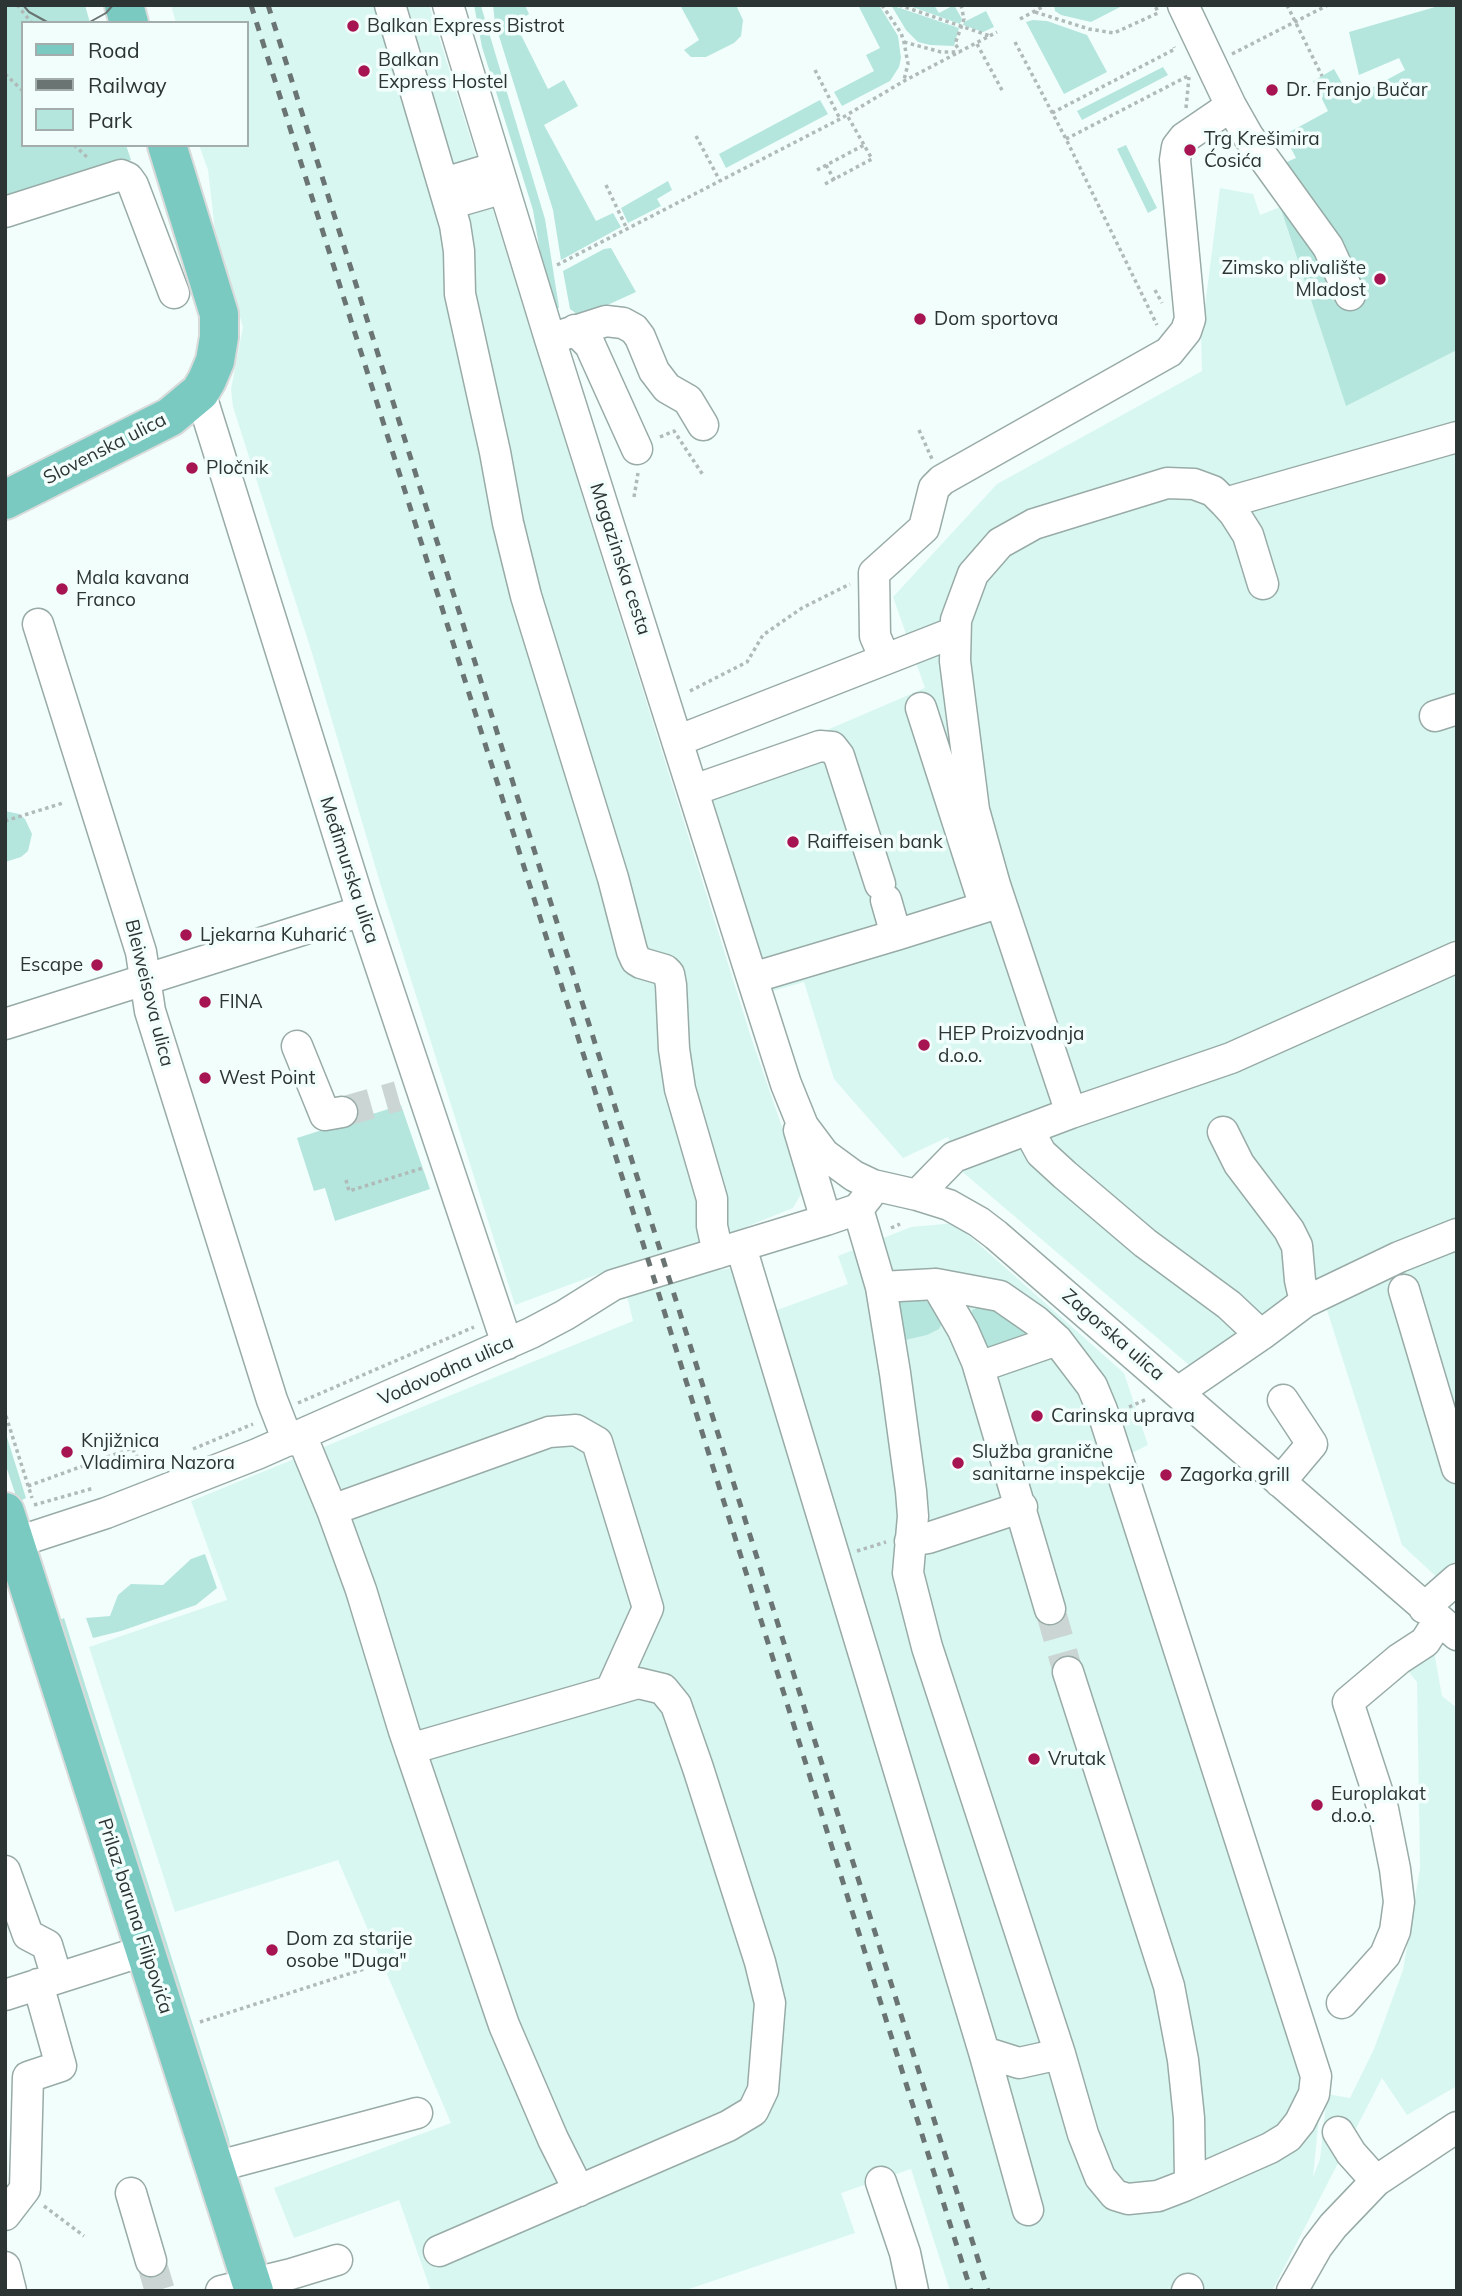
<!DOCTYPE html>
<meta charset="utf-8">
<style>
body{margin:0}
#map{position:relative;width:1462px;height:2296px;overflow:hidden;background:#f2fefc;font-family:Mulish,sans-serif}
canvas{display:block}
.frame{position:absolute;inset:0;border:7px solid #2d3534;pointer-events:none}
.legend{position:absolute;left:21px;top:21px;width:228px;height:126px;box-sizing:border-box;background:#f2fefc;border:2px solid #a3aeac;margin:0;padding:9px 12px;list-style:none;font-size:21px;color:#2d3534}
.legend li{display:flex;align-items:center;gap:14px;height:35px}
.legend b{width:35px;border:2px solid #a3aeac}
</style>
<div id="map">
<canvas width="1462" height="2296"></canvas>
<div class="frame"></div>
<ul class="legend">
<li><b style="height:9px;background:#7acac2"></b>Road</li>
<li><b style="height:9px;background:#6a7472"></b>Railway</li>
<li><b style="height:19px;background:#b4e6dd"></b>Park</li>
</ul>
</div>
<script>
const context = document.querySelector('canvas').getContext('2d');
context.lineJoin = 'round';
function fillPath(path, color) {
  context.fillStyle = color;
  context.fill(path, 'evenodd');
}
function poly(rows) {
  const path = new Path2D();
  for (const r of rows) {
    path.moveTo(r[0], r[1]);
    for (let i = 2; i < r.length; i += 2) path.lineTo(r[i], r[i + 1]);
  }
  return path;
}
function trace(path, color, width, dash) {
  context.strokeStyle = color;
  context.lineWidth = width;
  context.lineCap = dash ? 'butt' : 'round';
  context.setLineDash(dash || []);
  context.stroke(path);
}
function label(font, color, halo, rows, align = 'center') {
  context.font = font + ' Mulish,sans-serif';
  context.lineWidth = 7;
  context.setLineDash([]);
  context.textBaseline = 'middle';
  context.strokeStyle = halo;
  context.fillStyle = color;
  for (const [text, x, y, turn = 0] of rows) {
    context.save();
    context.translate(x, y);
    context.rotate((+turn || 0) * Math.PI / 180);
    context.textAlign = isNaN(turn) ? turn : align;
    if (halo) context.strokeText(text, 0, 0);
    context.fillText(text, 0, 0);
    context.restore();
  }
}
fillPath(poly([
 [171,5,429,5,751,1037,790,1150,801,1194,793,1208,741,1229,620,1266,515,1305,381,886,312,653,233,407,231,389,243,327,216,239,208,170,199,145,247,145,247,23,176,23],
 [1220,188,1253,194,1260,215,1280,207,1346,405,1457,350,1457,1596,1402,1545,1326,1307,1299,1325,1202,1376,959,1169,948,1137,903,1158,834,1079,804,982,769,992,701,784,925,688,893,597,997,484,1202,371,1201,337],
 [955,1223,1124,1373,1148,1445,1122,1458,1323,2077,1313,2177,1320,2159,1327,2094,1350,2098,1374,2049,1403,1970,1420,1868,1417,1682,1408,1671,1433,1646,1442,1696,1457,1708,1457,2086,1407,2115,1382,2078,1272,2291,950,2291,911,2169,841,2193,855,2233,683,2291,431,2291,399,2200,294,2238,274,2188,451,2123,338,1860,175,1912,89,1647,227,1600,191,1501,633,1321,626,1292,696,1273,733,1268,750,1320,848,1284,838,1256,911,1227]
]), '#d9f7f1');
fillPath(poly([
 [5,5,85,5,90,23,23,23,23,145,126,145,131,160,5,200],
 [474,5,481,6,545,219,558,301,559,308,556,309,541,258,533,210,482,47],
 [493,5,525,5,529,14,515,23,548,89,564,80,578,106,544,125,596,221,613,213,621,227,561,260,553,210,495,23],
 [680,5,736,5,743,20,741,36,734,43,706,57,691,57,684,50,699,40],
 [858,5,879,5,898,36,901,58,899,67,890,81,842,106,834,92,874,71,866,55,880,48],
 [891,5,959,28,954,46,930,45,918,42,906,30],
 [907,5,934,5,939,13,954,5,962,19,960,24],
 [1054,5,1124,5,1091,22,1061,15,1055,11],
 [1442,5,1457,5,1457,350,1346,406,1268,170,1296,158,1284,135,1328,111,1313,81,1334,69,1351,99,1405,70,1399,58,1359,75,1349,32],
 [986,11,994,27,983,32,963,25,964,22],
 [1033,20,1047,21,1087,35,1107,72,1064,94,1026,22],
 [1163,67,1168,75,1082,120,1077,111],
 [820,100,828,114,726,168,719,154],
 [1126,145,1157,208,1148,213,1117,149],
 [668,181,672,190,657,199,661,206,628,223,621,208],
 [611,248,636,292,581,317,570,309,563,271,604,249],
 [5,811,19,814,25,819,32,834,28,851,21,857,5,862],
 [401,1105,430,1189,335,1221,325,1188,314,1191,297,1138],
 [917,1297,931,1304,943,1321,939,1329,927,1335,905,1340,910,1384,897,1301],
 [986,1304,1027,1329,1028,1339,986,1354,971,1318,972,1310],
 [5,1431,26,1498,18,1502,5,1463],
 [205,1554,217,1588,196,1605,121,1631,93,1638,86,1618,110,1616,118,1595,131,1584,163,1585,191,1559],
 [64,1618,229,2139,230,2146,225,2143,57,1621]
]), '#b4e6dd');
trace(poly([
 [342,1112,398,1096],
 [1050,1609,1068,1672],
 [151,2261,160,2291]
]), '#cbd6d4', 30, [30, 15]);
const minor = poly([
 [390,5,455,225,459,251,460,294,495,452,508,523,526,596,613,878,632,951,636,960,641,963,665,970,669,974,671,985,674,1049,680,1089,712,1199,712,1226,718,1253],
 [448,5,550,339,752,978,786,1084,803,1126,824,1154,854,1176,873,1185,917,1195,949,1205,979,1222,996,1235,1457,1635],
 [1183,5,1231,106],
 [444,183,497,167],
 [449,204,504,188],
 [5,212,121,175,128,178,133,185,174,293],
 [575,330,590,345,637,449],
 [550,339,606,321,623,323,634,329,640,337,654,371,667,388,688,400,703,425],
 [200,392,362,911,507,1344],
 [1225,503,1457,437],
 [38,624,141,952,150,1011,272,1400,288,1441],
 [885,659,875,636,874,573,924,528,934,488,942,480,1169,352,1186,331,1190,319,1175,160,1177,147,1184,138,1231,106,1248,136,1328,247,1350,295],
 [1435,716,1457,709],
 [677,741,955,632],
 [694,790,820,746,832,747,839,756,880,884],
 [896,935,985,907,921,708],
 [752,978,896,935,886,900],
 [5,1024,362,911],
 [297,1046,325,1115,342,1112],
 [1071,1113,995,885,974,810,955,661,956,620,973,574,1000,543,1034,524,1167,483,1194,484,1213,491,1225,503,1234,513,1248,535,1263,584],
 [1028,1129,1041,1153,1065,1175,1145,1243,1229,1305,1261,1335],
 [799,1130,826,1220],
 [1223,1132,1239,1164,1289,1230,1297,1246,1300,1280,1305,1302],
 [917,1195,954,1157,1071,1113,1231,1058,1457,957],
 [858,1209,881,1287,895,1373,911,1491,913,1516,908,1573,927,1647,1060,2054,1083,2134,1100,2177,1115,2195,1128,2199,1158,2196,1184,2186,1190,2179,1189,2118,1183,2060,1169,1986,1068,1672],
 [741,1247,984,2052,1028,2210],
 [936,1284,963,1330,977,1362,1050,1609],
 [881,1287,936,1284,1000,1296,1036,1321,1057,1340,1092,1386,1102,1410,1316,2076,1314,2094,1300,2122,1288,2137,1270,2148,1184,2186],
 [1404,1290,1457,1468],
 [979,1367,1057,1340],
 [1178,1392,1261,1335,1305,1302,1399,1257,1457,1234],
 [301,1435,332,1510,361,1590,404,1731,504,2025,553,2139,579,2191],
 [1280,1482,1312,1444,1283,1400],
 [332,1510,549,1432,576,1430,597,1442,648,1608,611,1690],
 [910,1541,928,1538,1022,1507],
 [5,1546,106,1513,257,1454,531,1333,565,1315,613,1285,826,1220,858,1209,869,1195],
 [1424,1608,1457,1579],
 [410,1749,638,1683,663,1689,676,1705,698,1768,760,1962,770,2003,763,2090,753,2111,728,2126,439,2251],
 [5,1871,28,1935,47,1945,57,1978],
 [5,1995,146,1950],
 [1342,2003,1385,1955,1395,1931,1399,1902,1395,1869,1383,1809,1348,1702,1399,1659,1425,1642,1439,1620],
 [984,2052,1019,2063,1060,2054],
 [1338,2132,1351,2153,1376,2181],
 [215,2167,417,2113],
 [881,2182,905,2253,913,2291],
 [131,2193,151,2261],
 [5,2215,25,2189,28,2077,61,2066,38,1984],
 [5,2267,11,2291],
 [221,2291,291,2274,337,2260],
 [1187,2291,1188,2289],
 [1292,2291,1317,2247,1333,2226,1376,2181,1457,2127]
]);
const major = poly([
 [124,5,129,23],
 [5,500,170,417,200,392,207,380,215,361,219,337,219,314,167,145],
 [5,1512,254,2291]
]);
trace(minor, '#98aba7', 33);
trace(major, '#d9dbda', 42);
trace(poly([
 [17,5,32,23],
 [882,5,901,33,904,42,908,64,904,80],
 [899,5,990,36],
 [961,5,964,19,955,44,961,52],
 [1287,5,1322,76],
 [1035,12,1089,29,1114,33,1158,13,1155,5],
 [1020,19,1046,5],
 [904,42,941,52,960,52],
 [1015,42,1066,139,1157,325],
 [977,44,1003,92],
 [1232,54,1328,5],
 [815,70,840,119],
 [5,74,23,91],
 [1186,108,1189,77],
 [1052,113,1175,49,1174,47],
 [696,136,720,181],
 [1066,139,1188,76],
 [74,145,88,158],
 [826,165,836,183],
 [817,170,864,145],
 [825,184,872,159,847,115],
 [606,185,627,229],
 [557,265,840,119,904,81,997,32],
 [1155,290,1162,303],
 [919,430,932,459],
 [660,437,674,431,703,475],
 [634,497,638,473],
 [690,691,747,662,763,635,802,608,850,584],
 [5,821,63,803],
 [346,1180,349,1191,423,1168],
 [891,1228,900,1224],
 [298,1403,474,1327],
 [1129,1407,1147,1399],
 [6,1416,32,1498],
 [193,1449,253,1424],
 [28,1486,132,1448,145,1470],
 [34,1505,94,1488],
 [857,1551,886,1542],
 [200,2022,367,1968],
 [44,2206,84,2236]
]), '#b0bbb9', 3.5, [3.5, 3.5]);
trace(minor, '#fff', 30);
trace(major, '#7acac2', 38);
trace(poly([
 [23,5,29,12,49,23],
 [88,23,106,13,113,5]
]), '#6a7472', 2);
trace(poly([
 [251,5,614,1151,971,2291],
 [268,5,988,2291]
]), '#6a7472', 5, [9, 9]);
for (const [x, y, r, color] of [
 [353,26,7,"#a61451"],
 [364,71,7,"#a61451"],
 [1272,90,7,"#a61451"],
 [1190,150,7,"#a61451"],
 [1380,279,7,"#a61451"],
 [920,319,7,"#a61451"],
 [192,468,7,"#a61451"],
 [62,589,7,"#a61451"],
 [793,842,7,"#a61451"],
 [186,935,7,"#a61451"],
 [97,965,7,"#a61451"],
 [205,1002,7,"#a61451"],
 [924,1045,7,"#a61451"],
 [205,1078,7,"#a61451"],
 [1037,1416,7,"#a61451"],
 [67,1452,7,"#a61451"],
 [958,1463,7,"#a61451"],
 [1166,1475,7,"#a61451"],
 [1034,1759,7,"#a61451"],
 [1317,1805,7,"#a61451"],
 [272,1950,7,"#a61451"]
]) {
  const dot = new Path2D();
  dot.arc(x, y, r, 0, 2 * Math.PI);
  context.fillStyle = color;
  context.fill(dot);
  trace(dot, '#f2fefc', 2.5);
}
label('19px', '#2d3534', '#f2fefc', [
 ["Balkan Express Bistrot",367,26],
 ["Balkan",378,60],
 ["Express Hostel",378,82],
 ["Dr. Franjo Bučar",1286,90],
 ["Trg Krešimira",1204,139],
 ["Ćosića",1204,161],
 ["Zimsko plivalište",1366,268,"right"],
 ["Mladost",1366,290,"right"],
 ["Dom sportova",934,319],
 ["Pločnik",206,468],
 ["Mala kavana",76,578],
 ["Franco",76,600],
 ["Raiffeisen bank",807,842],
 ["Ljekarna Kuharić",200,935],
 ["Escape",83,965,"right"],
 ["FINA",219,1002],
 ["HEP Proizvodnja",938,1034],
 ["d.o.o.",938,1056],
 ["West Point",219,1078],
 ["Carinska uprava",1051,1416],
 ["Knjižnica",81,1441],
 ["Vladimira Nazora",81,1463],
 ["Služba granične",972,1452],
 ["sanitarne inspekcije",972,1474],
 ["Zagorka grill",1180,1475],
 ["Vrutak",1048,1759],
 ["Europlakat",1331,1794],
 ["d.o.o.",1331,1816],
 ["Dom za starije",286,1939],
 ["osobe \"Duga\"",286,1961]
], 'left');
label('19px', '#2d3534', '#f2fefc', [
 ["Slovenska ulica",105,449,-27],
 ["Magazinska cesta",620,559,72],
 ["Međimurska ulica",349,870,72],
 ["Bleiweisova ulica",149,993,76],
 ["Zagorska ulica",1113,1335,41],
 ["Vodovodna ulica",446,1371,-24],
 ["Prilaz baruna Filipovića",135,1916,72]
]);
</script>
